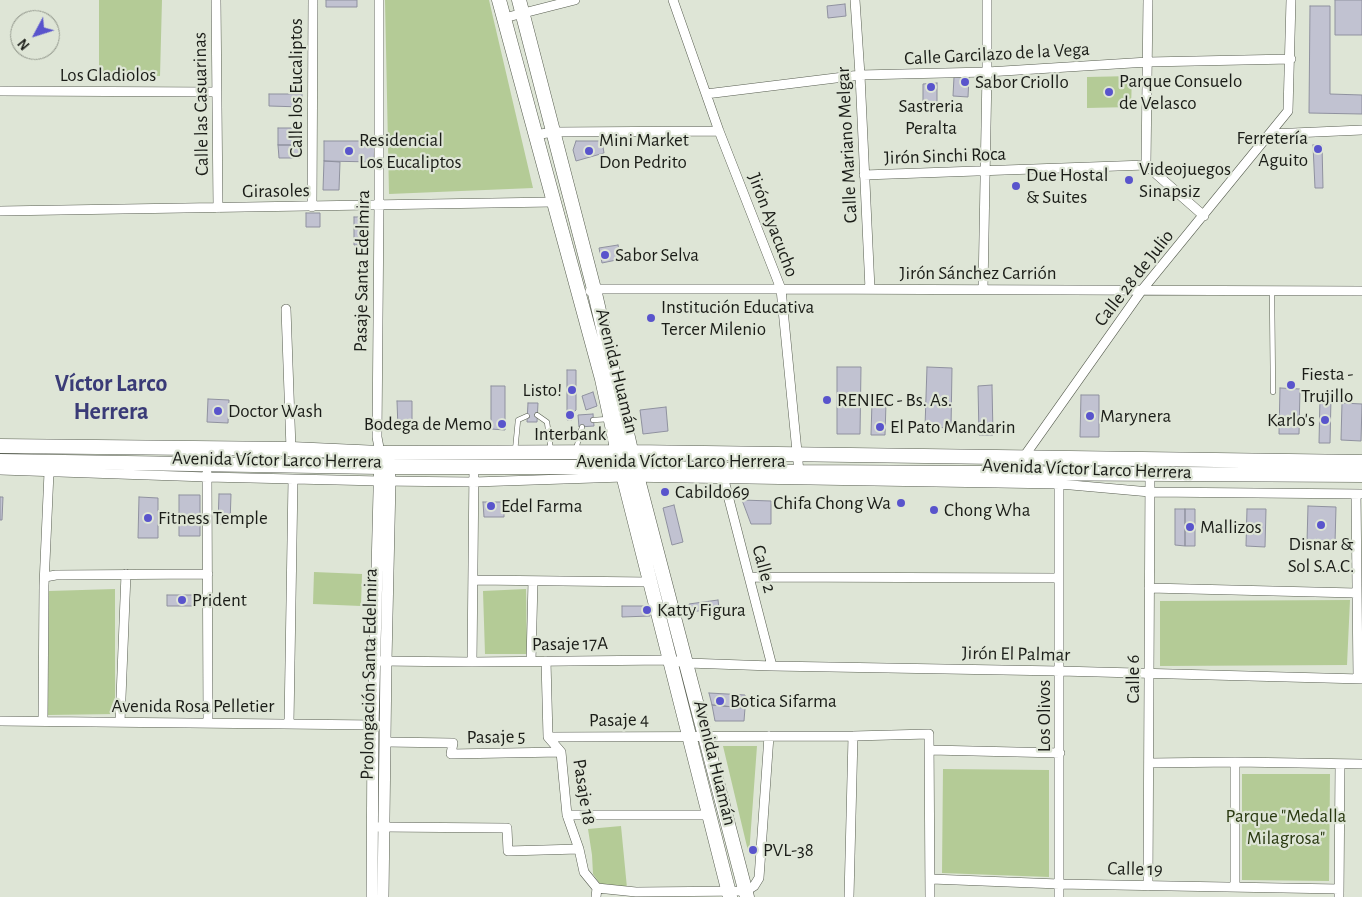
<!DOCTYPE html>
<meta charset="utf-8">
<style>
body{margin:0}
#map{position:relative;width:1362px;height:897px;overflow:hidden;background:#dee5d6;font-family:"Alegreya Sans",sans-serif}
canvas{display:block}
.north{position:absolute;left:10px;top:10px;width:50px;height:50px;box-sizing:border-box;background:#dee5d6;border:1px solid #90958a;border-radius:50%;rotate:230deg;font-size:14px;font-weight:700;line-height:20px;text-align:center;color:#1b1d18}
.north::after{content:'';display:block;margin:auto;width:18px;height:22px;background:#5954cc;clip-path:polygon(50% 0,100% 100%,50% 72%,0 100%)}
</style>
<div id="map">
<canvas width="1362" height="897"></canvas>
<div class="north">N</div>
</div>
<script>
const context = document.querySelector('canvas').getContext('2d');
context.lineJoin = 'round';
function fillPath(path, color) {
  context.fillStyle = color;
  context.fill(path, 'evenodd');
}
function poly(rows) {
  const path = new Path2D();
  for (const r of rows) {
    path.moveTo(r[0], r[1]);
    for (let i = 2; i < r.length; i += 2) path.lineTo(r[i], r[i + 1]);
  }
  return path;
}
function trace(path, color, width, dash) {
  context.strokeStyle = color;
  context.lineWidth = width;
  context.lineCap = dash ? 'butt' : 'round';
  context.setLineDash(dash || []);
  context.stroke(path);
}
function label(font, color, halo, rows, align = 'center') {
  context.font = font + ' "Alegreya Sans",sans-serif';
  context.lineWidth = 4.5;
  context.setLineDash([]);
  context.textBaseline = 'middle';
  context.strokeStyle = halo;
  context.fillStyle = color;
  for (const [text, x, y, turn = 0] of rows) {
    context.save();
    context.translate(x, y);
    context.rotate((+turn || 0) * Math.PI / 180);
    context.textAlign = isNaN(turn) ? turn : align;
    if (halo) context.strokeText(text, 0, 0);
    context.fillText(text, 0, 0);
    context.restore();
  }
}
fillPath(poly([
 [99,0,162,0,160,76,99,75],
 [385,0,489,0,533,188,389,194],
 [1132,76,1131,107,1087,108,1087,77],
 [314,572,362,574,361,606,313,604],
 [115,589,115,714,48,715,49,591],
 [526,589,527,654,485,654,483,591],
 [1350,600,1347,665,1160,666,1160,601],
 [723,746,757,746,749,855],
 [943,769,1049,770,1049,877,942,873],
 [1242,774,1330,774,1329,881,1242,880],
 [621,826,627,888,600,884,593,874,592,855,588,829]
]), '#b4cb96');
const building = poly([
 [326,0,357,0,357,7,326,7,326,0],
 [1335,0,1362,0,1362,35,1335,35,1335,0],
 [845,4,846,16,828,18,827,6,845,4],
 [1310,6,1330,6,1330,94,1362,95,1362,114,1309,113,1310,6],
 [954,77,969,77,968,97,953,96,954,77],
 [937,83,937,105,923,105,923,84,937,83],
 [269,94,302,94,302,107,269,106,269,94],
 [278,128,295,128,296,145,278,145,278,128],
 [324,141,375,141,374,162,324,161,324,141],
 [576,141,602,141,604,153,576,161,573,150,576,141],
 [278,145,300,145,300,158,279,158,278,145],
 [1313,145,1322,145,1323,188,1315,188,1313,145],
 [324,161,340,162,339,190,323,190,324,161],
 [306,213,320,213,320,227,306,227,306,213],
 [354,217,362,217,362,245,354,245,354,217],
 [618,245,621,259,602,263,599,248,618,245],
 [837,367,861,367,860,434,837,434,837,367],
 [927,367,952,368,951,428,925,427,927,367],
 [567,370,576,370,576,410,572,414,572,420,567,420,567,370],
 [992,385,993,435,979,435,978,386,992,385],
 [491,386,505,386,505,430,491,429,491,386],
 [1280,388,1300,389,1299,434,1279,434,1280,388],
 [593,392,597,406,586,410,582,396,593,392],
 [1081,395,1099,395,1099,437,1080,437,1081,395],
 [1320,398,1331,398,1330,443,1319,443,1320,398],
 [208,399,229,400,228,423,207,422,208,399],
 [397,401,412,401,412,428,398,429,397,401],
 [872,402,886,403,885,435,871,435,872,402],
 [528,403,538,403,537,422,527,422,528,403],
 [1342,403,1362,404,1361,441,1341,440,1342,403],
 [666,407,668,431,643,434,640,410,666,407],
 [593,414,594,426,579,427,578,415,593,414],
 [219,494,231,494,230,524,218,524,219,494],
 [179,495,200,495,200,536,179,536,179,495],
 [0,497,3,497,2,520,0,520,0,497],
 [139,497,158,498,158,538,138,538,139,497],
 [742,500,771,501,771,524,751,524,742,500],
 [483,502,504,502,504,517,484,517,483,502],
 [674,505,683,542,672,545,663,508,674,505],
 [1308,506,1336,507,1335,543,1307,542,1308,506],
 [1175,509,1185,509,1185,546,1175,545,1175,509],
 [1185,509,1195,509,1195,546,1185,546,1185,509],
 [1247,509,1266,509,1265,547,1246,546,1247,509],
 [167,595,196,595,196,606,167,606,167,595],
 [718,600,719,608,691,612,689,604,718,600],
 [622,606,650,606,650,616,622,617,622,606],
 [709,693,745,695,745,708,712,705,709,693],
 [712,705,745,708,744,721,715,721,712,705]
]);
fillPath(building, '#c1c2d1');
trace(building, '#8f919f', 1);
const service = poly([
 [1272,291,1273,392],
 [537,415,547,422,551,451],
 [593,420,609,419],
 [576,449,582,427],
 [515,451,518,420,527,416]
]);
const minor = poly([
 [216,0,218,208],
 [379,0,379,205,377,437,380,453],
 [673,0,719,131,781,289,799,472],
 [855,0,860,75,870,289],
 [504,18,575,0],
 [0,91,217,92],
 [706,94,860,75,987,72,1148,62,1291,59],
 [1270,134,1362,130],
 [535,135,553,132,719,131],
 [1146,165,1148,0],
 [1146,165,1204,216],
 [864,175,1146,165],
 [312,207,313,0],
 [0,211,553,202],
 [983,289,987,72,987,0],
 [590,291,594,289,781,289,1362,291],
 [286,309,291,449],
 [0,470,207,477,380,481,474,482,624,477,1060,484,1150,492,1362,494],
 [207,473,208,723],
 [1023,474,1023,458,1142,290,1288,111,1291,0],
 [724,480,772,666],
 [1356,494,1358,678],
 [45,577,56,575,208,574],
 [749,577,1058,578],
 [474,580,649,582],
 [1149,588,1356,593],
 [380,661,472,662,669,660,687,663,772,666,1060,671,1362,679],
 [531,661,533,581],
 [546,661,548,737,561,752,567,815,579,849,584,872,597,888,596,897],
 [472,662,474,466],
 [0,721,377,725],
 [43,721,44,585,49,472],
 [120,722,126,574],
 [289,723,293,479],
 [548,737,853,736,929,734,930,897],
 [385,742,453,743,451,754,561,752],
 [930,750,1060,753],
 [1235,762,1235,887],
 [1149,763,1235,762,1362,764],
 [567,815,710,815],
 [378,827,507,828,508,851,579,849],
 [931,879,1059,884,1339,889],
 [1148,886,1150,473],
 [597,888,636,892,746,891,754,886,759,878,769,736],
 [849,897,853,736],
 [1059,897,1059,480],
 [1339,897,1340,764]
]);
const tertiary = poly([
 [372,897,373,726,380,453],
 [383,897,386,661,390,481,389,459]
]);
const primary = poly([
 [499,0,602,379,621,467,730,897],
 [519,0,594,289,635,468,747,897],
 [0,446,291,449,380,453,632,452,1362,462],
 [0,461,380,467,621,467,799,472,1362,475]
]);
trace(service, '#585e51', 5.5);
trace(minor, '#585e51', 10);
trace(tertiary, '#585e51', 12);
trace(primary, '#585e51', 15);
trace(service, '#fff', 4.5);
trace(minor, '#fff', 9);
trace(tertiary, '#fff', 11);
trace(primary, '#fff', 14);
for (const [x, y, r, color] of [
 [965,82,5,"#5954cc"],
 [931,87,5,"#5954cc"],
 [1109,92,5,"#5954cc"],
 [1318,149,5,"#5954cc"],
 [349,151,5,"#5954cc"],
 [589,151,5,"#5954cc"],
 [1129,180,5,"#5954cc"],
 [1016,186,5,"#5954cc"],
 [605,255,5,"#5954cc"],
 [651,318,5,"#5954cc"],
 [1291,385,5,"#5954cc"],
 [572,390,5,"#5954cc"],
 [827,400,5,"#5954cc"],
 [218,411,5,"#5954cc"],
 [570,415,5,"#5954cc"],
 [1090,416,5,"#5954cc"],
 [1325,420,5,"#5954cc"],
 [502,424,5,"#5954cc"],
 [880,427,5,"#5954cc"],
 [665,492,5,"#5954cc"],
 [901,503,5,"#5954cc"],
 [491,506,5,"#5954cc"],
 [934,510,5,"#5954cc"],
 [148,518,5,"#5954cc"],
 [1321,525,5,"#5954cc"],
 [1190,527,5,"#5954cc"],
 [182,600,5,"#5954cc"],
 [647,610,5,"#5954cc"],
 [720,701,5,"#5954cc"],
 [753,850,5,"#5954cc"]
]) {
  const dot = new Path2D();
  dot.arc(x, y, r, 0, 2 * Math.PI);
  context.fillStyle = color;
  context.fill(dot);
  trace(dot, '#dee5d6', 2);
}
label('19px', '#1b1d18', '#dee5d6', [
 ["Calle Garcilazo de la Vega",997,54,-3],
 ["Los Gladiolos",108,75],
 ["Calle los Eucaliptos",296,88,-90],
 ["Calle las Casuarinas",201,104,-91],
 ["Calle Mariano Melgar",847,145,-93],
 ["Jirón Sinchi Roca",945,156,-2],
 ["Girasoles",276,191,-1],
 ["Jirón Ayacucho",773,225,69],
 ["Pasaje Santa Edelmira",362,271,-89],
 ["Jirón Sánchez Carrión",978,273],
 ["Calle 28 de Julio",1134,278,-52],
 ["Avenida Huamán",617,371,76],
 ["Avenida Víctor Larco Herrera",277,460,1],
 ["Avenida Víctor Larco Herrera",681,461],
 ["Avenida Víctor Larco Herrera",1087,469,2],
 ["Calle 2",764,569,75],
 ["Pasaje 17A",570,644,-1],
 ["Jirón El Palmar",1016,654,1],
 ["Prolongación Santa Edelmira",369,674,-89],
 ["Calle 6",1133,679,-90],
 ["Avenida Rosa Pelletier",193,706],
 ["Los Olivos",1044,716,-90],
 ["Pasaje 4",619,720,-1],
 ["Pasaje 5",496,737,-1],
 ["Avenida Huamán",715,763,76],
 ["Pasaje 18",584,792,81],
 ["Calle 19",1135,869,1]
]);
label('19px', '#1b1d18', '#dee5d6', [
 ["Parque Consuelo",1119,81],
 ["de Velasco",1119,103],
 ["Sabor Criollo",975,82],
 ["Sastreria",931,106,"center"],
 ["Peralta",931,128,"center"],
 ["Ferretería",1308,138,"right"],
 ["Aguito",1308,160,"right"],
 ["Residencial",359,140],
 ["Los Eucaliptos",359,162],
 ["Mini Market",599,140],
 ["Don Pedrito",599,162],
 ["Videojuegos",1139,169],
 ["Sinapsiz",1139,191],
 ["Due Hostal",1026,175],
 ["& Suites",1026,197],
 ["Sabor Selva",615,255],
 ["Institución Educativa",661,307],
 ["Tercer Milenio",661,329],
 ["Fiesta -",1301,374],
 ["Trujillo",1301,396],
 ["Listo!",562,390,"right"],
 ["RENIEC - Bs. As.",837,400],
 ["Doctor Wash",228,411],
 ["Marynera",1100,416],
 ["Karlo's",1315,420,"right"],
 ["Bodega de Memo",492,424,"right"],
 ["El Pato Mandarin",890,427],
 ["Interbank",570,434,"center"],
 ["Cabildo69",675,492],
 ["Chifa Chong Wa",891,503,"right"],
 ["Edel Farma",501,506],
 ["Chong Wha",944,510],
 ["Fitness Temple",158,518],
 ["Mallizos",1200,527],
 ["Disnar &",1321,544,"center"],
 ["Sol S.A.C.",1321,566,"center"],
 ["Prident",192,600],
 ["Katty Figura",657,610],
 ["Botica Sifarma",730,701],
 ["PVL-38",763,850]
], 'left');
label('19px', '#293910', '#dee5d6', [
 ["Parque \"Medalla",1286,816],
 ["Milagrosa\"",1286,838]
]);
label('bold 24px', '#3a3b77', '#dee5d6', [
 ["Víctor Larco",111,384],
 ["Herrera",111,412]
]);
</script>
